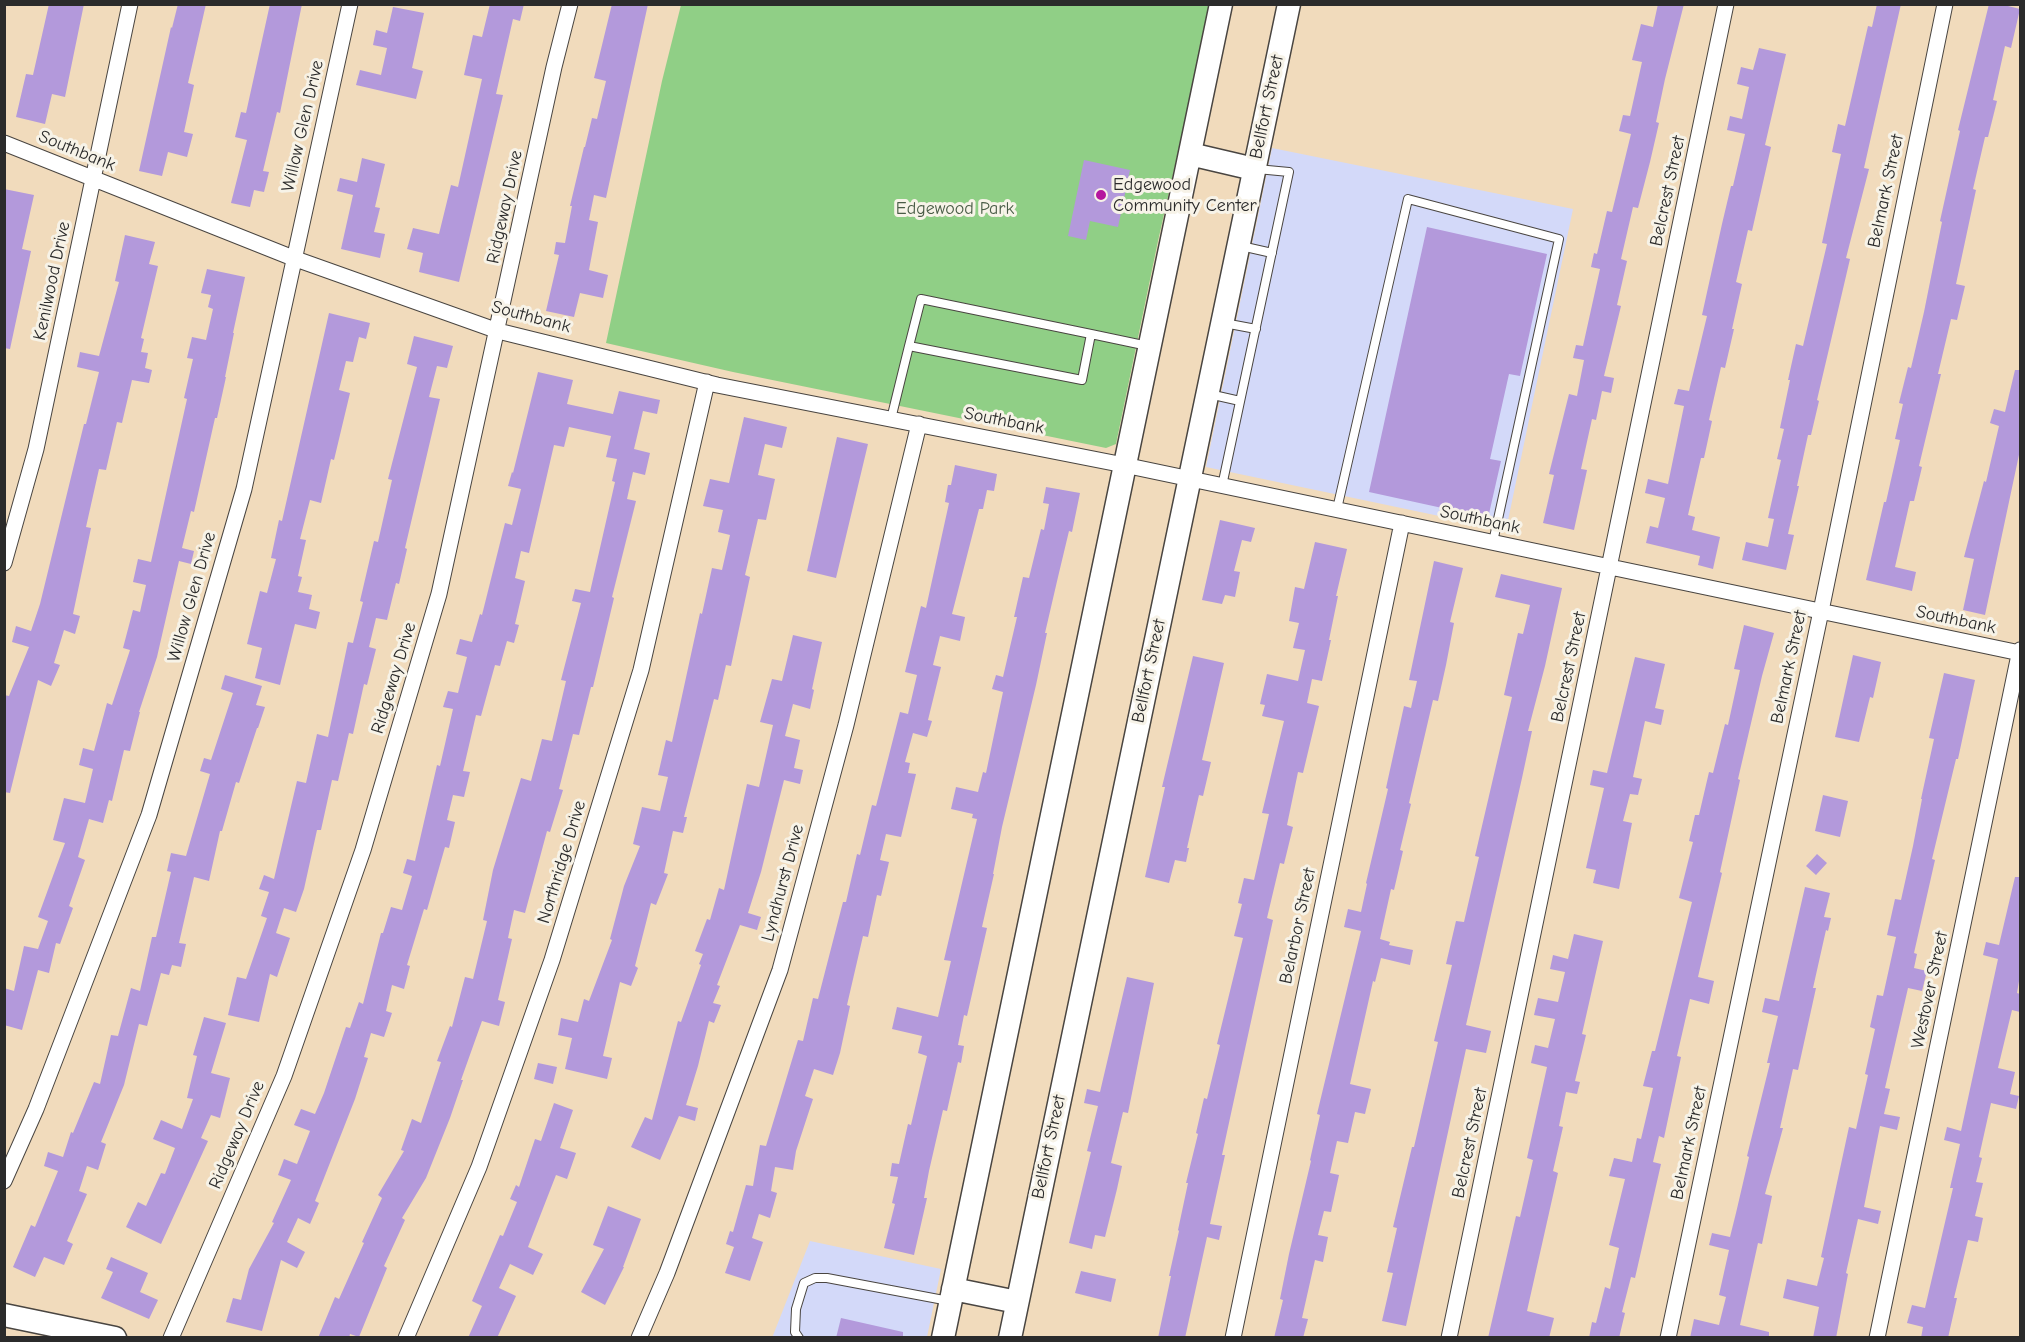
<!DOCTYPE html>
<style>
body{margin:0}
#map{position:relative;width:2025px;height:1342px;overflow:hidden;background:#f1dbbc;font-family:"Comic Neue",sans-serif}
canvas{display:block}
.frame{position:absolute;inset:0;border:6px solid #2b2b2b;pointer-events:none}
</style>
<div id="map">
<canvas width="2025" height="1342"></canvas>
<div class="frame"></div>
</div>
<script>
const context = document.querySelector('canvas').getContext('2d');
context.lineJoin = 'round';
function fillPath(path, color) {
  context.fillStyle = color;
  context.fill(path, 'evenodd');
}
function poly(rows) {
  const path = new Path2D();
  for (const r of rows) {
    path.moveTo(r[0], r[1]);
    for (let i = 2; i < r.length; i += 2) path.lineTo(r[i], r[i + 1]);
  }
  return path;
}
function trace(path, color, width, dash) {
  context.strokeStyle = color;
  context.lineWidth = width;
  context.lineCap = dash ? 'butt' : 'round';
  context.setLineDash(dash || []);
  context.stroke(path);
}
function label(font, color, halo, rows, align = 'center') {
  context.font = font + ' "Comic Neue",sans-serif';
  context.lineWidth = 6;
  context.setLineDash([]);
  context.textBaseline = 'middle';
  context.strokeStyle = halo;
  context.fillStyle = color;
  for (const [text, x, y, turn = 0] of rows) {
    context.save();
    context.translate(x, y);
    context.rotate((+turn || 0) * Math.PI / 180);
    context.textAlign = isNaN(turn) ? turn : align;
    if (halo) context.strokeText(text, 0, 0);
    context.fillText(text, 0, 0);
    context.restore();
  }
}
fillPath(poly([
 [1272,148,1573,209,1506,530,1206,467],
 [810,1241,941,1269,927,1337,772,1338]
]), '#d3d9f9');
fillPath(poly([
 [681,5,1211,5,1158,241,1116,444,1106,448,733,372,606,343,662,81]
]), '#90cf86');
fillPath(poly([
 [49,4,84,4,65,97,52,94,45,124,16,117,26,74,33,75],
 [178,4,206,4,188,83,194,85,184,132,193,134,187,157,168,152,162,176,139,171,171,27,172,28],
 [270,4,302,4,280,113,277,112,263,171,269,172,264,192,254,190,250,207,231,203,247,140,235,137,241,112,246,113],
 [490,4,524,4,520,21,513,19,496,94,503,95,459,282,419,272,423,253,407,249,413,228,439,234,451,185,458,187,482,79,464,75,473,35,482,37],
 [612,4,648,4,606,198,594,195,589,220,598,222,589,270,608,275,603,298,580,293,574,317,546,311,559,255,554,254,556,242,565,243,572,206,570,206,584,147,585,147,592,118,597,119,606,81,594,78],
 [1658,4,1684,4,1665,79,1656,122,1659,123,1650,162,1638,208,1633,207,1621,259,1627,261,1617,305,1621,306,1604,376,1614,378,1611,393,1602,391,1596,420,1592,419,1581,469,1587,470,1574,530,1543,523,1554,475,1549,474,1569,394,1577,396,1584,360,1573,358,1576,345,1583,346,1600,269,1591,267,1594,253,1597,254,1607,211,1612,212,1631,134,1619,131,1623,115,1630,116,1642,62,1632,60,1641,24,1653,27],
 [1877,4,1901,4,1864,168,1869,169,1846,258,1850,259,1817,400,1819,401,1811,435,1808,435,1797,486,1799,486,1788,534,1794,535,1786,570,1742,560,1746,542,1768,547,1774,519,1768,518,1781,460,1777,459,1784,429,1780,428,1790,380,1788,380,1796,344,1803,346,1827,244,1822,243,1841,154,1832,152,1838,124,1845,126,1868,26,1872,27],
 [1989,4,2000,4,2020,9,2011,48,2005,46,1993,100,1997,101,1988,137,1985,137,1973,189,1976,190,1956,284,1965,286,1957,320,1951,319,1938,374,1941,374,1919,466,1922,467,1914,501,1910,501,1895,567,1916,572,1912,591,1866,580,1884,502,1886,502,1900,440,1895,439,1903,404,1899,403,1908,367,1911,368,1924,312,1942,222,1940,221,1960,131,1958,130],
 [393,7,424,13,412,68,423,71,416,99,356,85,360,70,381,75,387,48,373,45,376,30,387,33],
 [1759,48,1786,54,1765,145,1771,147,1752,231,1748,230,1736,282,1742,284,1732,329,1734,329,1725,368,1721,367,1709,420,1712,421,1704,458,1701,458,1688,515,1695,517,1692,530,1720,537,1713,569,1698,565,1700,556,1646,543,1650,526,1658,528,1665,498,1645,493,1648,479,1668,484,1684,406,1674,404,1678,389,1689,391,1707,316,1702,315,1722,224,1731,186,1733,186,1745,134,1727,130,1730,116,1742,119,1749,87,1737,84,1741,67,1753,70],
 [362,158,385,164,375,207,380,208,374,232,385,234,380,258,341,249,353,195,337,191,340,178,357,182],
 [1084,160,1130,170,1118,227,1090,221,1086,240,1068,236],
 [4,189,34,195,22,249,31,251,10,349,4,348],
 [1427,227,1547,254,1520,376,1509,374,1490,459,1501,461,1488,518,1369,492],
 [125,235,155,242,149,264,158,266,141,338,144,339,141,352,148,353,145,368,152,370,149,383,132,380,122,423,117,422,106,470,99,469,86,527,91,528,73,614,80,616,75,634,64,630,54,663,60,665,51,686,38,680,10,793,4,792,4,695,9,696,29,647,12,642,16,626,31,631,40,604,84,424,86,424,99,372,77,367,80,352,99,356,119,282,115,281],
 [207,269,245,277,233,333,234,333,225,377,226,377,217,418,215,418,194,512,191,511,182,548,194,551,191,564,179,561,157,657,139,712,140,712,130,751,124,750,112,801,109,800,103,823,89,819,78,857,85,860,69,906,73,908,60,944,56,943,49,973,38,970,22,1030,4,1025,4,988,14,991,24,946,38,949,48,921,38,917,65,843,53,840,64,798,85,803,93,769,79,765,83,748,94,751,107,703,112,705,130,650,123,648,133,610,140,612,146,585,133,582,138,559,151,562,187,399,184,398,193,359,187,358,192,337,206,340,213,309,208,307,211,295,201,293],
 [329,313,370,323,366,339,359,337,353,362,346,361,339,390,350,393,334,460,331,459,321,503,310,500,300,539,306,540,298,576,302,577,298,592,312,595,309,609,320,612,316,629,295,624,280,685,255,678,262,648,247,644,260,591,267,593,276,559,271,558,279,520,282,521],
 [414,336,453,346,447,368,437,366,429,397,440,399,405,548,407,549,399,584,396,583,387,620,376,618,369,647,376,649,367,685,364,684,353,734,349,733,338,781,332,780,321,830,317,830,304,889,296,912,284,908,276,933,290,938,277,977,270,974,259,1022,228,1015,237,977,246,979,267,918,261,916,269,892,259,889,264,875,274,879,297,781,306,783,317,734,328,737,348,642,353,643,363,602,360,601,374,541,378,542,392,480,388,479,417,367,407,364],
 [2015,370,2020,370,2020,450,1985,615,1963,610,1974,559,1964,557,1984,481,1986,482,1999,426,1990,423,1994,409,2005,412],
 [538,372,573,380,567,404,613,414,619,391,660,400,657,414,643,411,634,449,650,453,645,475,633,472,627,499,636,501,612,597,614,598,593,687,591,687,579,735,573,734,559,789,563,790,550,832,547,831,525,913,514,910,508,938,512,939,498,1000,505,1002,499,1026,482,1021,461,1080,463,1080,450,1118,426,1178,402,1218,405,1220,384,1266,387,1268,359,1337,350,1334,349,1338,318,1338,335,1297,339,1299,364,1243,362,1242,382,1198,378,1195,404,1151,401,1150,412,1119,421,1123,441,1062,437,1061,450,1026,452,1027,465,977,473,979,487,921,483,920,493,870,521,778,531,781,542,739,552,741,566,681,561,680,581,603,572,601,575,589,590,592,615,482,612,481,617,459,606,457,611,436,569,427,564,447,554,445,529,553,521,551,515,578,525,581,515,624,519,625,514,643,507,641,500,666,495,665,481,716,476,715,463,771,470,772,464,797,453,795,447,820,455,822,449,848,445,847,427,910,424,909,407,965,410,966,404,989,392,985,386,1011,392,1013,384,1037,371,1033,364,1057,368,1058,355,1099,315,1201,319,1203,310,1224,298,1218,287,1242,305,1252,297,1268,281,1260,262,1331,226,1322,233,1298,241,1300,249,1269,274,1223,272,1222,291,1180,278,1175,284,1159,297,1164,310,1131,294,1125,301,1109,315,1114,324,1093,346,1027,350,1028,359,1002,363,1004,381,933,383,933,391,907,402,910,412,876,403,873,407,859,415,861,437,765,440,766,453,709,443,707,448,691,458,693,467,657,456,654,460,639,472,642,480,614,482,615,505,523,512,525,521,489,508,486,512,472,513,473],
 [744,417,787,427,782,448,765,444,758,475,775,479,766,520,758,519,745,575,750,577,731,666,726,665,718,700,714,699,684,817,687,817,683,833,673,831,664,873,668,874,656,905,651,903,635,966,638,968,631,986,620,982,603,1056,612,1058,607,1079,565,1069,572,1038,558,1035,561,1018,578,1022,584,999,589,1001,612,940,610,939,624,886,640,846,633,844,642,807,660,811,668,777,658,775,666,740,672,742,700,613,702,614,712,568,722,570,730,535,718,532,723,510,703,506,710,479,729,483],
 [837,437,868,444,836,578,807,571],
 [955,465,997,474,994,491,987,490,983,509,979,509,952,614,965,617,960,641,940,636,933,665,941,667,928,720,932,721,927,737,913,733,905,762,910,763,908,773,916,774,901,837,886,834,880,860,889,862,881,896,877,895,868,937,863,936,847,1005,850,1006,840,1053,833,1075,814,1069,805,1096,813,1099,796,1151,793,1170,775,1167,771,1191,777,1193,770,1218,759,1214,752,1238,763,1242,750,1281,725,1273,734,1247,726,1244,730,1231,733,1232,746,1185,753,1186,760,1145,766,1146,798,1040,803,1041,813,998,818,999,843,902,846,902,857,854,860,855,872,805,876,806,900,712,908,714,917,675,905,672,921,606,926,608,949,503,945,502,948,485,951,485],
 [1046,487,1080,493,1072,532,1069,531,1058,577,1045,633,1047,633,1036,685,1002,827,993,874,994,874,982,927,987,928,967,1016,964,1015,958,1045,964,1046,961,1063,958,1062,947,1111,943,1110,929,1171,924,1198,927,1198,914,1255,884,1248,895,1204,892,1203,898,1177,890,1176,892,1163,899,1164,908,1124,911,1125,927,1056,918,1053,922,1036,892,1029,897,1007,938,1017,951,961,944,960,977,819,972,818,973,814,951,809,956,787,978,792,983,772,986,773,1003,692,992,689,996,675,1003,677,1017,617,1014,617,1023,577,1029,578,1041,529,1044,530,1049,504,1043,503],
 [1220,520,1255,528,1251,542,1242,540,1234,571,1240,572,1235,597,1225,595,1222,604,1202,600],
 [1315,542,1347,549,1336,596,1338,596,1329,640,1331,640,1322,681,1312,679,1307,703,1319,706,1303,773,1298,772,1287,825,1293,827,1284,864,1280,863,1267,918,1273,920,1222,1155,1225,1155,1210,1224,1222,1226,1219,1240,1207,1237,1185,1338,1158,1338,1171,1276,1169,1276,1179,1231,1178,1230,1188,1183,1186,1183,1198,1134,1196,1133,1204,1098,1207,1099,1220,1045,1217,1044,1243,938,1234,936,1242,904,1238,903,1244,878,1254,880,1269,814,1262,813,1284,721,1262,716,1265,705,1260,704,1267,674,1298,681,1305,650,1293,648,1299,623,1289,621,1295,587,1304,589],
 [1434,561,1463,568,1450,622,1454,623,1446,665,1438,701,1433,700,1409,803,1411,804,1400,850,1403,851,1394,890,1391,889,1380,939,1390,942,1389,945,1413,950,1410,965,1381,958,1375,982,1373,981,1350,1084,1371,1089,1365,1114,1355,1112,1348,1143,1337,1141,1330,1173,1339,1175,1331,1212,1324,1211,1318,1235,1328,1237,1323,1262,1315,1260,1302,1318,1308,1319,1303,1338,1274,1338,1283,1300,1280,1299,1289,1254,1311,1161,1310,1160,1320,1115,1317,1114,1361,931,1344,927,1348,909,1361,912,1367,884,1366,883,1388,789,1386,788,1404,706,1411,708,1417,681,1409,680],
 [1501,574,1562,588,1545,666,1528,731,1532,731,1522,778,1466,1025,1491,1031,1486,1053,1466,1049,1406,1326,1382,1321,1393,1273,1387,1272,1397,1228,1393,1227,1412,1147,1414,1147,1438,1042,1434,1041,1452,965,1446,964,1456,921,1464,922,1479,857,1475,856,1512,697,1504,695,1518,633,1523,634,1530,605,1495,597],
 [1744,625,1774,633,1762,676,1738,779,1740,780,1720,872,1722,873,1698,977,1714,981,1709,1004,1690,999,1677,1056,1681,1057,1664,1138,1659,1136,1653,1162,1661,1164,1635,1278,1631,1277,1622,1312,1625,1313,1619,1338,1589,1338,1592,1322,1596,1323,1605,1287,1610,1289,1619,1248,1609,1245,1625,1179,1609,1176,1614,1158,1632,1162,1637,1138,1641,1139,1653,1088,1643,1086,1652,1051,1655,1051,1692,902,1679,898,1693,842,1689,841,1695,815,1699,815,1709,772,1713,773,1725,724,1728,725,1740,670,1734,669],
 [793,635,822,642,812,689,814,690,810,709,793,704,785,736,800,740,794,768,803,770,800,784,784,780,761,872,748,913,761,917,757,930,740,925,717,985,720,986,713,1003,721,1005,714,1023,709,1021,698,1066,686,1105,698,1108,695,1121,679,1116,660,1160,631,1147,645,1117,652,1120,678,1021,681,1022,701,965,699,964,703,954,695,951,707,919,710,920,719,888,724,890,747,784,759,787,773,725,760,722,772,679,782,681],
 [1853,655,1881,662,1873,698,1870,697,1859,742,1835,737],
 [1193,656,1224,663,1202,760,1211,762,1203,796,1199,795,1187,848,1189,848,1186,862,1175,860,1169,883,1145,877,1165,787,1162,787],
 [1635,657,1665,664,1655,708,1664,710,1661,725,1645,721,1633,777,1642,779,1638,795,1630,794,1623,821,1632,823,1619,889,1593,883,1596,870,1586,868,1604,788,1590,785,1593,770,1607,773],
 [1944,673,1975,680,1958,759,1956,759,1932,859,1935,860,1914,953,1917,954,1914,968,1927,971,1922,991,1908,988,1885,1088,1890,1089,1884,1114,1900,1117,1897,1130,1880,1126,1864,1207,1881,1211,1878,1224,1858,1219,1846,1273,1848,1274,1836,1338,1813,1338,1819,1307,1783,1298,1787,1279,1817,1286,1824,1258,1821,1257,1849,1127,1856,1129,1868,1075,1865,1074,1875,1029,1870,1027,1877,995,1883,996,1896,937,1887,935,1895,899,1901,900,1913,846,1922,799,1921,799,1934,739,1929,738],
 [225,675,262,686,256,705,265,707,258,728,257,728,239,783,236,782,222,831,220,831,209,881,194,877,179,943,186,944,181,967,172,965,169,975,161,973,147,1026,139,1024,124,1085,101,1142,106,1144,98,1170,87,1166,79,1191,87,1194,67,1241,73,1244,64,1265,44,1257,35,1277,13,1267,31,1225,35,1227,58,1171,44,1166,48,1152,63,1157,71,1132,73,1133,94,1082,100,1084,111,1035,118,1036,131,988,140,991,152,937,156,937,171,872,167,871,171,853,186,856,210,774,200,771,204,758,211,760,233,693,221,689],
 [1823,795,1848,801,1840,837,1815,831],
 [1817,854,1827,863,1816,875,1806,866],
 [2015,877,2020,877,2020,975,2017,993,2020,994,2020,1012,2012,1010,1998,1068,2015,1072,2010,1094,2019,1096,2016,1109,1991,1103,1979,1157,1982,1158,1976,1182,1983,1183,1975,1216,1983,1218,1978,1242,1968,1240,1954,1298,1957,1298,1948,1338,1921,1338,1923,1327,1907,1323,1912,1305,1925,1308,1953,1188,1950,1188,1960,1144,1944,1140,1947,1127,1961,1131,1998,959,1983,955,1986,942,1999,945],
 [1805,887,1830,893,1824,917,1831,918,1828,931,1826,930,1813,988,1816,988,1798,1070,1793,1069,1780,1128,1783,1128,1765,1194,1772,1196,1762,1244,1758,1243,1740,1325,1769,1332,1769,1338,1690,1338,1694,1319,1719,1325,1726,1297,1719,1295,1729,1250,1709,1245,1712,1233,1730,1237,1736,1213,1749,1157,1747,1156,1770,1063,1767,1063,1778,1016,1762,1012,1765,998,1779,1001],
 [1574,934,1603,941,1582,1034,1586,1035,1575,1081,1580,1082,1577,1094,1566,1092,1559,1126,1563,1127,1553,1171,1558,1173,1527,1311,1554,1318,1549,1338,1488,1338,1516,1216,1520,1217,1533,1160,1527,1158,1547,1067,1531,1063,1535,1045,1548,1048,1555,1019,1534,1015,1538,998,1558,1002,1565,972,1550,969,1553,955,1568,959],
 [1127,977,1154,983,1128,1113,1123,1112,1111,1163,1122,1166,1117,1189,1105,1237,1095,1235,1092,1249,1069,1243,1091,1152,1087,1151,1098,1106,1084,1103,1087,1089,1100,1092],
 [204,1017,226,1023,211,1073,230,1078,220,1118,211,1115,201,1138,208,1141,161,1244,126,1227,138,1202,146,1206,161,1173,165,1174,175,1148,153,1139,161,1120,182,1129,193,1099,187,1098,197,1056,193,1055],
 [538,1063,557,1067,553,1084,534,1079],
 [554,1103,573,1110,560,1148,576,1153,567,1179,556,1175,528,1247,543,1254,533,1275,510,1264,499,1288,516,1296,497,1338,468,1338,482,1306,472,1301,500,1235,503,1236,517,1202,510,1199,516,1185,519,1187,535,1139,541,1141],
 [608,1206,641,1219,623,1267,624,1267,605,1305,581,1292,604,1249,593,1245],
 [111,1257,148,1273,140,1292,158,1300,149,1319,101,1298,113,1272,106,1269],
 [1081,1271,1116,1279,1111,1302,1075,1293],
 [841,1318,903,1332,903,1338,836,1338]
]), '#b399db');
const lane = poly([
 [1241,246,1272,253],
 [921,299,1091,334,1082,380,909,346,921,299],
 [1224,323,1256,329],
 [1091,334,1148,346],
 [1209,394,1240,401],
 [891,419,909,346],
 [1222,486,1289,172,1257,169],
 [1337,509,1408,199,1559,239,1493,542],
 [799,1338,795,1332,796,1309,804,1283,815,1278,827,1278,949,1301]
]);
const street = poly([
 [4,143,293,258,498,331,717,385,1124,465,2020,653],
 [4,563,36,449,130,4],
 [4,1181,36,1109,149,815,244,489,350,4],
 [171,1338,284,1076,363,850,439,594,554,67,570,4],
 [406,1338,479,1167,552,960,641,670,707,382],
 [639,1338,667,1273,780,970,846,725,919,424],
 [1233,1338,1402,523],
 [1449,1338,1726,4],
 [1668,1338,1821,611,1945,4],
 [1877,1338,2020,650]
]);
const secondary = poly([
 [1190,154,1254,169],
 [953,1289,1017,1302],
 [4,1315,115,1338],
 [943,1338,1221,4],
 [1010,1338,1289,4]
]);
trace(lane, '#494541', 10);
trace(street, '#494541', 17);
trace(secondary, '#494541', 25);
trace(lane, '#fff', 8);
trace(street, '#fff', 15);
trace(secondary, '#fff', 22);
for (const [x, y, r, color] of [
 [1101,195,6,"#b5179e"]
]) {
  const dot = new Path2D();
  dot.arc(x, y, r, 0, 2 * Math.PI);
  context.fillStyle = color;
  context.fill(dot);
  trace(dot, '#f7f3e8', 2);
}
label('18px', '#2b2b2b', '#f7f3e8', [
 ["Bellfort Street",1267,107,-78],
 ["Willow Glen Drive",303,126,-77],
 ["Southbank",77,151,22],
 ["Belcrest Street",1668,191,-78],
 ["Belmark Street",1886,191,-78],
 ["Ridgeway Drive",505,207,-78],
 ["Kenilwood Drive",52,281,-78],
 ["Southbank",531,317,15],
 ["Southbank",1004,421,11],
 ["Southbank",1480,520,12],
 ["Willow Glen Drive",192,597,-74],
 ["Southbank",1956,620,12],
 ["Belcrest Street",1569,667,-78],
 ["Belmark Street",1789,667,-78],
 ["Bellfort Street",1149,671,-78],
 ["Ridgeway Drive",394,678,-73],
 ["Northridge Drive",562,862,-73],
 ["Lyndhurst Drive",783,883,-75],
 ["Belarbor Street",1298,926,-78],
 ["Westover Street",1930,990,-78],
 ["Ridgeway Drive",237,1135,-67],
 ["Belcrest Street",1470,1143,-78],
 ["Belmark Street",1689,1143,-78],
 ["Bellfort Street",1049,1147,-78]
]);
label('18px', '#2b2b2b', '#f7f3e8', [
 ["Edgewood",1113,185],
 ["Community Center",1113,206]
], 'left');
label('18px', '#495c46', '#f7f3e8', [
 ["Edgewood Park",955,209]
]);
</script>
